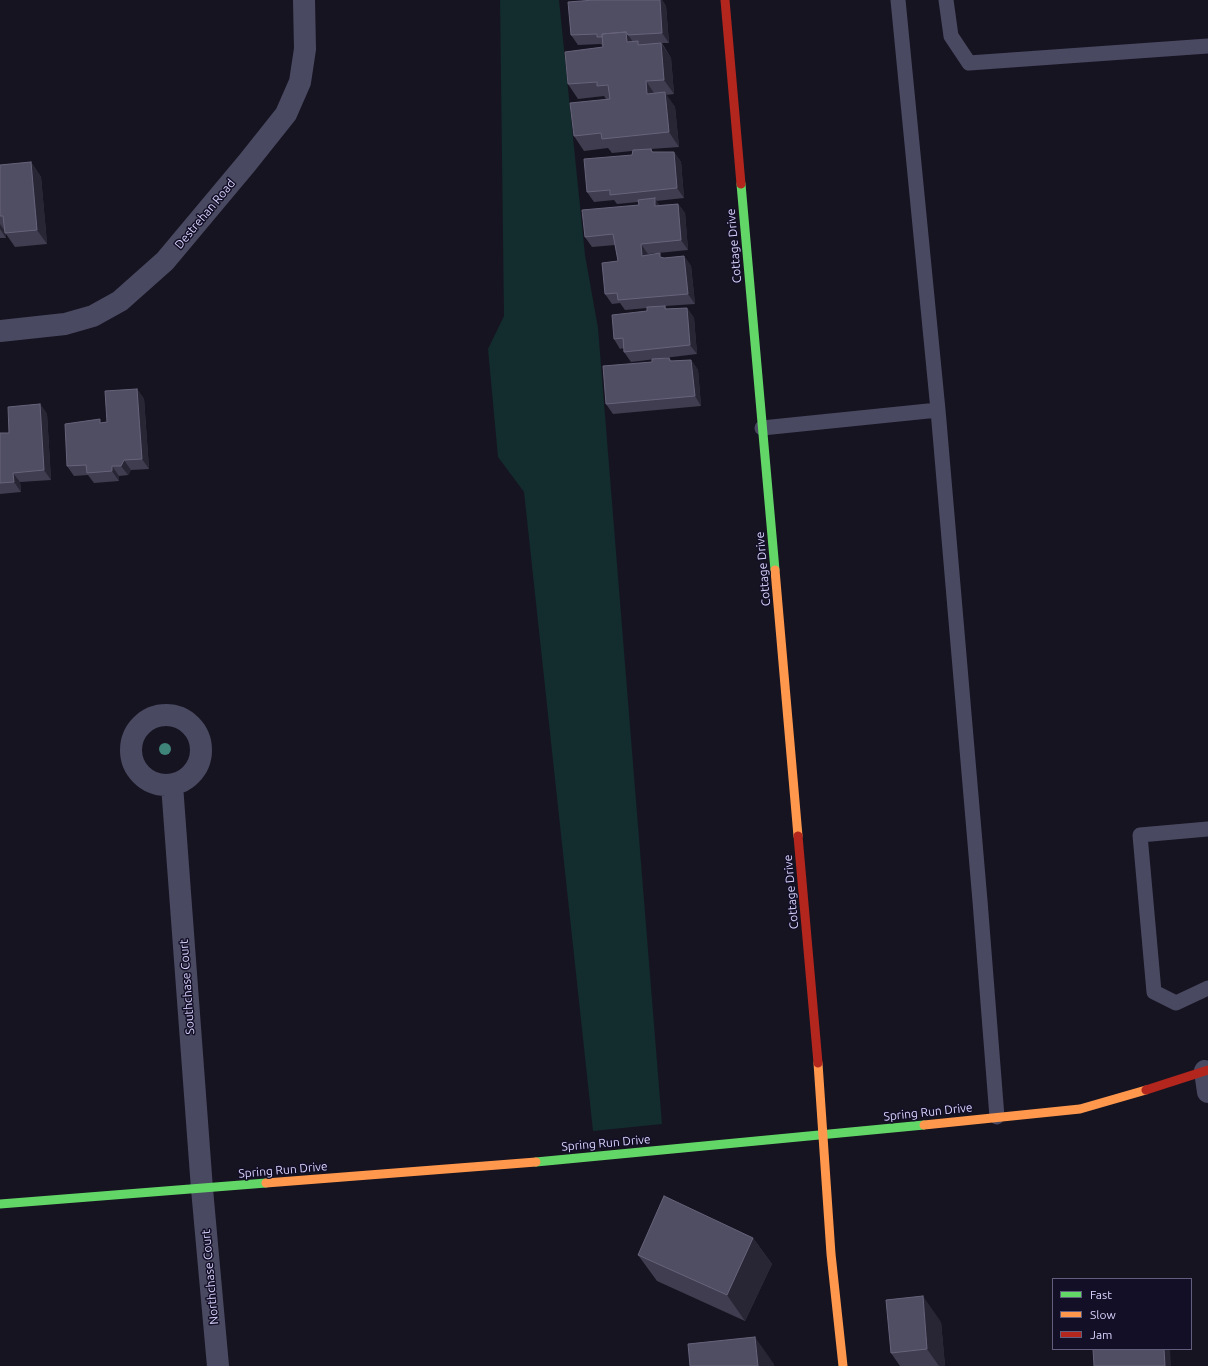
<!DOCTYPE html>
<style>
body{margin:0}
#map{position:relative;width:1208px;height:1366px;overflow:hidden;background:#161421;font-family:Ubuntu,sans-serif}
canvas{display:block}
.legend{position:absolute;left:1052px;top:1278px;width:140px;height:72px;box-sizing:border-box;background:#130f26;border:1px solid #625e7d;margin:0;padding:5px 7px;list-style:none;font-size:12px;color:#d9d4ff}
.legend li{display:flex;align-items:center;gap:8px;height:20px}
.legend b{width:20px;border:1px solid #625e7d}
</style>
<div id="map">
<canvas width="1208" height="1366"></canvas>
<ul class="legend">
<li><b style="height:5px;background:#63d668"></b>Fast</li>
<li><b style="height:5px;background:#ff974d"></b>Slow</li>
<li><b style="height:5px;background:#b3261e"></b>Jam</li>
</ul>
</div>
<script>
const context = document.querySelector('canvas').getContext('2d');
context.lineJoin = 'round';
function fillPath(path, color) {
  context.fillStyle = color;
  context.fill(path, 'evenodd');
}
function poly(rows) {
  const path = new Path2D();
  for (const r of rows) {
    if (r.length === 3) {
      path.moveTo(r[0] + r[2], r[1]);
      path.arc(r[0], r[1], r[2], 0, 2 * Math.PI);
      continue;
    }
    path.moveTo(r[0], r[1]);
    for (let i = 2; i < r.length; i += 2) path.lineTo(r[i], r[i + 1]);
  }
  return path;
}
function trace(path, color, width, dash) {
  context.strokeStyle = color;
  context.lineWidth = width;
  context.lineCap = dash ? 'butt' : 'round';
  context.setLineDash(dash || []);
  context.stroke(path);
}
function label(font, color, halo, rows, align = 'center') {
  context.font = font + ' Ubuntu,sans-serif';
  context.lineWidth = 3;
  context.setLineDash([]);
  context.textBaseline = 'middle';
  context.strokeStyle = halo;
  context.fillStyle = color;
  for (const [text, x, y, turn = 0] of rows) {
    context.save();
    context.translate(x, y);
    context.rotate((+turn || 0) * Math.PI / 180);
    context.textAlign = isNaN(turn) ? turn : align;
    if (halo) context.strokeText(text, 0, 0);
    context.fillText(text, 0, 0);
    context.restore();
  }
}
fillPath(poly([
 [500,0,559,0,585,255,598,328,662,1124,593,1131,524,492,498,457,488,349,504,316]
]), '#132c2d');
trace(poly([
 [946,0,951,36,969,63,1208,46],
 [938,410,980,901,997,1117],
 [762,428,938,410,898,0],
 [1208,829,1140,835,1154,992,1176,1003,1208,988]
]), '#4a4962', 15);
trace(poly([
 [0,331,65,324,93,316,120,301,165,261,247,163,286,114,300,82,305,49,304,0],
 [166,750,35],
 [172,785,202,1189,218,1366],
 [1205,1071,1208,1092]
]), '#4a4962', 22);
trace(poly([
 [741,184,775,570],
 [536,1162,924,1125],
 [0,1204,266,1183]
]), '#63d668', 9);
trace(poly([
 [775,570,798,836],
 [818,1063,831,1254,843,1366],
 [924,1125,1080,1109,1146,1090],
 [266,1183,536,1162]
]), '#ff974d', 9);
trace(poly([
 [725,0,741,184],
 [798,836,818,1063],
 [1146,1090,1208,1070]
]), '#b3261e', 9);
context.fillStyle = '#3e8478';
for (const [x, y] of [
 [165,749]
]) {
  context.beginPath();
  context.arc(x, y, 6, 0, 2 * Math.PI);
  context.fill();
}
fillPath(poly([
 [594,0,662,0,666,6,669,43,662,43,671,58,674,94,666,95,675,107,679,147,651,149,653,152,674,152,681,162,684,198,656,201,659,205,678,204,685,213,688,250,648,254,648,255,664,258,684,256,691,266,695,304,665,306,667,309,687,308,694,318,697,354,631,362,624,352,624,348,620,349,614,339,647,311,647,308,625,310,620,303,612,304,605,294,618,261,615,245,592,247,585,237,639,205,638,202,617,204,614,200,594,202,587,192,632,155,632,151,612,153,608,148,584,151,574,136,606,99,604,96,578,99,568,84,603,47,601,44,578,45,571,35],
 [31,162,41,177,47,244,15,247,6,234,6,238,0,238,0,165],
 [669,358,672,361,691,360,698,370,701,406,613,414,606,404,652,362],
 [137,389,144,399,149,469,131,470,128,475,119,476,119,481,94,483,88,475,74,476,67,466,102,423,107,422],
 [40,404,47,414,51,480,20,482,21,492,0,494,0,433,9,433],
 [753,1238,772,1264,745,1321,657,1281,638,1255],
 [941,1322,945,1366,900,1366,891,1353]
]), '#403d50');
fillPath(poly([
 [660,0,662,0,666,6,669,43,662,33],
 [626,32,636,46,627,42],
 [661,43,671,58,674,94,664,80],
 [646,81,656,96,647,94],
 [665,92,675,107,679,147,669,132],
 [674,152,681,162,684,198,677,188],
 [31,162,41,177,47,244,37,230],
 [655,198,661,208,655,206],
 [678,204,685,213,688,250,681,240],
 [0,224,5,231,5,233,6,234,6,238,0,229],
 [641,244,648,254,649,266,642,256],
 [684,256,691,266,695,304,688,294],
 [687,308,694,318,697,354,690,345],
 [691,360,698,370,701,406,695,396],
 [137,389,144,399,149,469,142,459],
 [40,404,47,414,51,480,44,470],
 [124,460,131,470,128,475,121,466],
 [112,466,119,476,119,481,112,471],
 [13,473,20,482,21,492,14,482],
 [753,1238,772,1264,745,1321,727,1295],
 [923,1296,941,1322,945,1366,939,1366,927,1349],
 [755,1337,774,1364,774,1366,758,1366],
 [1164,1349,1170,1349,1171,1366,1165,1366]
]), '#282635');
const building = poly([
 [594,0,660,0,662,33,628,35,626,32,602,34,602,37,597,37,597,34,571,35,568,2,594,0],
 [626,32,627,42,638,41,638,45,661,43,664,80,646,81,647,94,665,92,669,132,602,139,601,133,574,136,570,103,610,99,608,85,597,86,597,82,568,84,565,52,603,47,602,34,626,32],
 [651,149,652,152,674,152,677,188,610,195,610,190,587,192,584,159,632,155,633,150,651,149],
 [31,162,37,230,5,233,3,216,0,216,0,165,31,162],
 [655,198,655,206,678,204,681,240,641,244,642,256,660,253,660,257,664,258,684,256,688,294,618,300,617,293,605,294,602,263,618,261,613,234,585,237,582,210,639,205,638,200,655,198],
 [665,306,665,309,687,308,690,345,624,352,623,338,614,339,612,315,647,311,647,307,665,306],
 [669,358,670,361,691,360,695,396,606,404,603,366,652,362,652,359,669,358],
 [137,389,142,459,124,460,121,466,112,466,112,471,87,473,86,465,67,466,65,424,100,419,100,423,107,422,105,391,137,389],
 [40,404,44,470,13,473,14,482,0,483,0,433,9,433,8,407,40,404],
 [664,1196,753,1238,727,1295,638,1255,664,1196],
 [923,1296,927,1349,891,1353,886,1300,923,1296],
 [755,1337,758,1366,690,1366,688,1344,755,1337],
 [1093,1349,1164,1349,1165,1366,1094,1366,1093,1349]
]);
fillPath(building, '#504e63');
trace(building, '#66637b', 1);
label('12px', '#d9d4ff', '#130f26', [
 ["Destrehan Road",205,214,-50],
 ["Cottage Drive",734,246,-95],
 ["Cottage Drive",763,569,-95],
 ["Cottage Drive",791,892,-95],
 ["Southchase Court",187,987,-94],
 ["Spring Run Drive",928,1112,-6],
 ["Spring Run Drive",606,1143,-5],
 ["Spring Run Drive",283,1170,-5],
 ["Northchase Court",210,1277,-95]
]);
</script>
